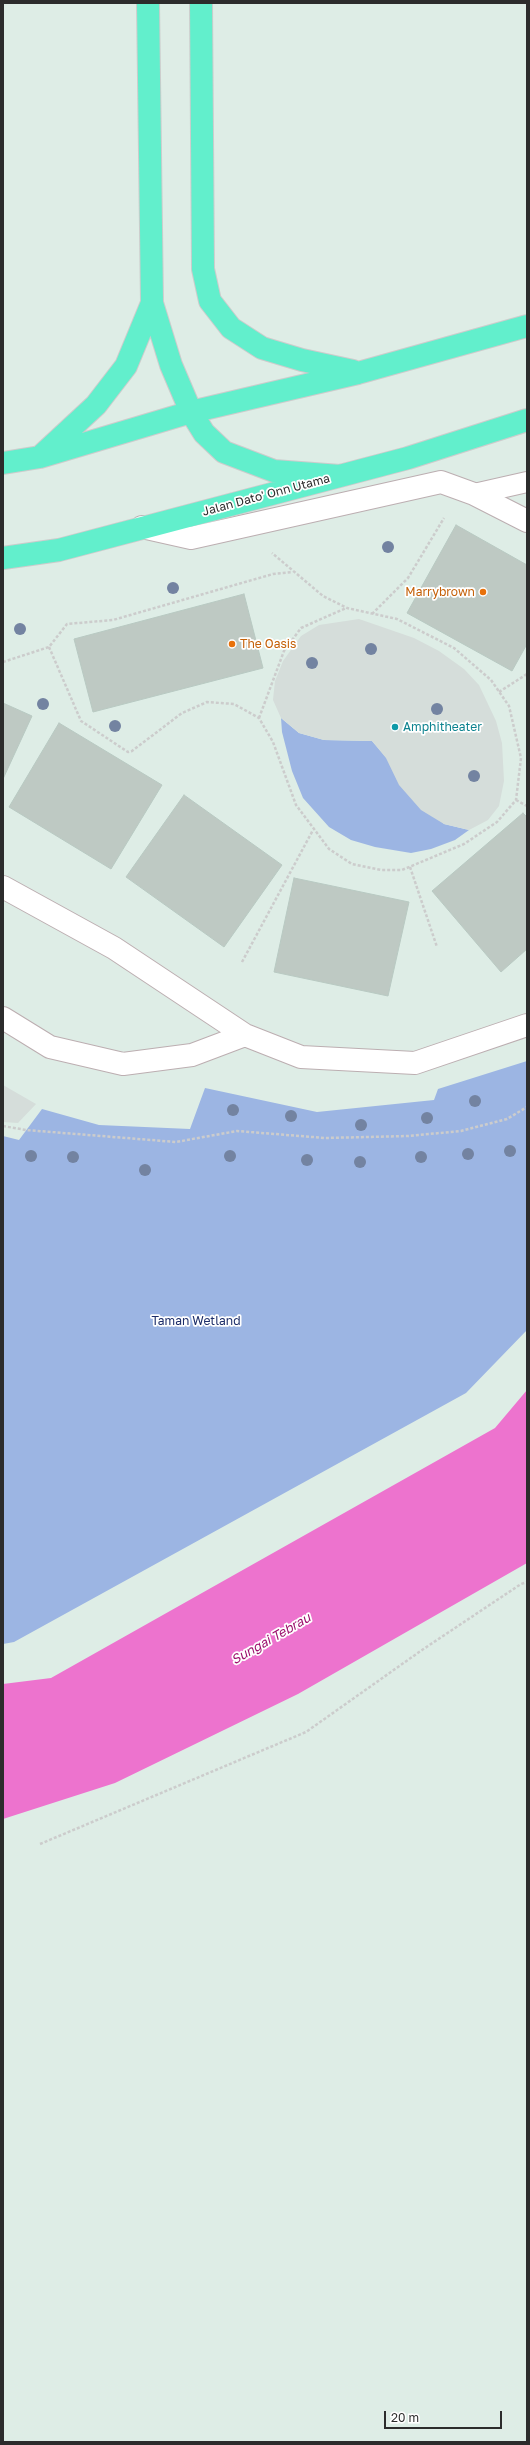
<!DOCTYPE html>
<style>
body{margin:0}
#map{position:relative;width:530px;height:2445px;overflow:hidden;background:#deede6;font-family:"Golos Text",sans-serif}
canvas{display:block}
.frame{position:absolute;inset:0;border:4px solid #2c2c2c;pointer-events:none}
.scale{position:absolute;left:384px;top:2411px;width:118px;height:18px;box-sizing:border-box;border:2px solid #2c2c2c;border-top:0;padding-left:5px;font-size:12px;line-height:14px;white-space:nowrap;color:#2c2c2c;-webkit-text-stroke:3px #fff;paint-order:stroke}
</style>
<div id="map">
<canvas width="530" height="2445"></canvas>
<div class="frame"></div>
<div class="scale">20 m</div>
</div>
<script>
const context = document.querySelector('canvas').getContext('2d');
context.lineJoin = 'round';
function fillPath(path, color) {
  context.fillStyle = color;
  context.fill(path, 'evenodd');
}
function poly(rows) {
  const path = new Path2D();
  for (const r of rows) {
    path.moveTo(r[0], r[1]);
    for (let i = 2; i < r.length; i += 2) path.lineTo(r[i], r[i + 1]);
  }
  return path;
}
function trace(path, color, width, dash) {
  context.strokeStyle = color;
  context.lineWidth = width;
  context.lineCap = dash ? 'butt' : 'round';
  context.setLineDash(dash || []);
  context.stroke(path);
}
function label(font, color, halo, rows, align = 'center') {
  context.font = font + ' "Golos Text",sans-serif';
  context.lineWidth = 3.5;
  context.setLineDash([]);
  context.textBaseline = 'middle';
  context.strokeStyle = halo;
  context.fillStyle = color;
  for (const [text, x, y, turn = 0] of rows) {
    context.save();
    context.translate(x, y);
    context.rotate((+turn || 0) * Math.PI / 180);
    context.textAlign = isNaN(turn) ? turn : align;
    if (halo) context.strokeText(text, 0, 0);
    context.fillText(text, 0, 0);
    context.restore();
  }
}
fillPath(poly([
 [281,718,299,733,324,740,372,741,444,824,469,830,455,840,431,849,411,853,375,847,351,840,329,827,303,798,292,771,282,732],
 [527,1061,527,1330,466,1393,14,1642,3,1644,3,1136,19,1140,42,1109,99,1125,190,1129,205,1088,317,1112,434,1100,438,1089]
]), '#9cb5e3');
fillPath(poly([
 [359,619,414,638,439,651,464,669,479,685,496,721,502,743,504,781,499,806,488,820,469,830,444,824,421,810,399,785,386,758,372,741,324,740,299,733,281,718,273,700,275,681,283,661,301,636,319,625],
 [3,1085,36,1104,18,1123,3,1122]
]), '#d5ddda');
fillPath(poly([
 [527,1390,527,1563,298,1694,115,1783,3,1819,3,1684,51,1678,495,1428]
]), '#ed73ce');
const building = poly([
 [456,525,527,565,527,644,512,671,407,613,456,525],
 [244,594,263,668,93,712,74,639,244,594],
 [3,703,32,716,3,779,3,703],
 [59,723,162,785,111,869,9,807,59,723],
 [184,795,282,865,224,947,126,877,184,795],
 [523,813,527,817,527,949,501,972,432,891,523,813],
 [294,878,409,902,388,996,274,972,294,878]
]);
fillPath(building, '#bec9c3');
trace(building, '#b8c9c2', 1);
const service = poly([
 [474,494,527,482]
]);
const minor = poly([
 [142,527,191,538,441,482,474,494,527,521],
 [3,887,114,948,245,1035,301,1057,415,1063,527,1025],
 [3,1018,50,1047,123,1064,192,1055,245,1035]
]);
const primary = poly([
 [148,3,152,303,171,365,191,412,204,433,224,452,274,471,340,476],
 [201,3,203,269,210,301,231,328,262,348,302,360,353,371],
 [42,455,96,405,126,366,152,303],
 [3,463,40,457,191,412,358,373,527,326],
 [3,558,59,550,408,458,527,420]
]);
trace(service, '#bcaeb1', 22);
trace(minor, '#bcaeb1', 24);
trace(primary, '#ccc', 24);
trace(poly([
 [372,614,408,578,444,518],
 [49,647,81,721,128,752,132,751,182,713,207,702,234,704,259,718,273,742,296,805,329,849,352,864,381,870,402,870,464,844,497,822,516,800,521,758,509,706,491,680,454,648,397,619,347,608,323,596,272,553],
 [3,662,49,647,67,624,113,620,273,574,292,572],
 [499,692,527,674],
 [259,718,284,651,301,628,346,608],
 [516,800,527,806],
 [410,867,437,947],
 [242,962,313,830],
 [3,1126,26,1130,176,1142,237,1131,325,1138,408,1136,461,1131,507,1119,527,1107],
 [40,1844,306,1732,422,1650,521,1584,527,1582]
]), '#ccc', 2.5, [3, 2]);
trace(service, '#fff', 20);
trace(minor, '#fff', 22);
trace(primary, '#62efcc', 22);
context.fillStyle = '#7383a1';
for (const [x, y] of [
 [388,547],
 [173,588],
 [20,629],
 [371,649],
 [312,663],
 [43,704],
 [437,709],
 [115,726],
 [474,776],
 [475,1101],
 [233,1110],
 [291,1116],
 [427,1118],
 [361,1125],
 [510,1151],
 [468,1154],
 [31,1156],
 [230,1156],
 [73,1157],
 [421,1157],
 [307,1160],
 [360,1162],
 [145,1170]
]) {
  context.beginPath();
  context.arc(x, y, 6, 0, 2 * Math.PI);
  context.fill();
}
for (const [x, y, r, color] of [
 [483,592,4,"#e8710a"],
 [232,644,4,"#e8710a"],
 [395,727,4,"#0f9aa8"]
]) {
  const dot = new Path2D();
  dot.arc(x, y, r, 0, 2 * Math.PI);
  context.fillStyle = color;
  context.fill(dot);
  trace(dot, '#fff', 1.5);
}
label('12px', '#2c2c2c', '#fff', [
 ["Jalan Dato' Onn Utama",266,495,-15]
]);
label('12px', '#c56008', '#fff', [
 ["Marrybrown",475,592],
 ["The Oasis",240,644,"left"]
], 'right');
label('12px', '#0d838f', '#fff', [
 ["Amphitheater",403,727]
], 'left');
label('12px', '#1c2d69', '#fff', [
 ["Taman Wetland",196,1321]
]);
label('italic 13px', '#9c106d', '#fff', [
 ["Sungai Tebrau",271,1639,-30]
]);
</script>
